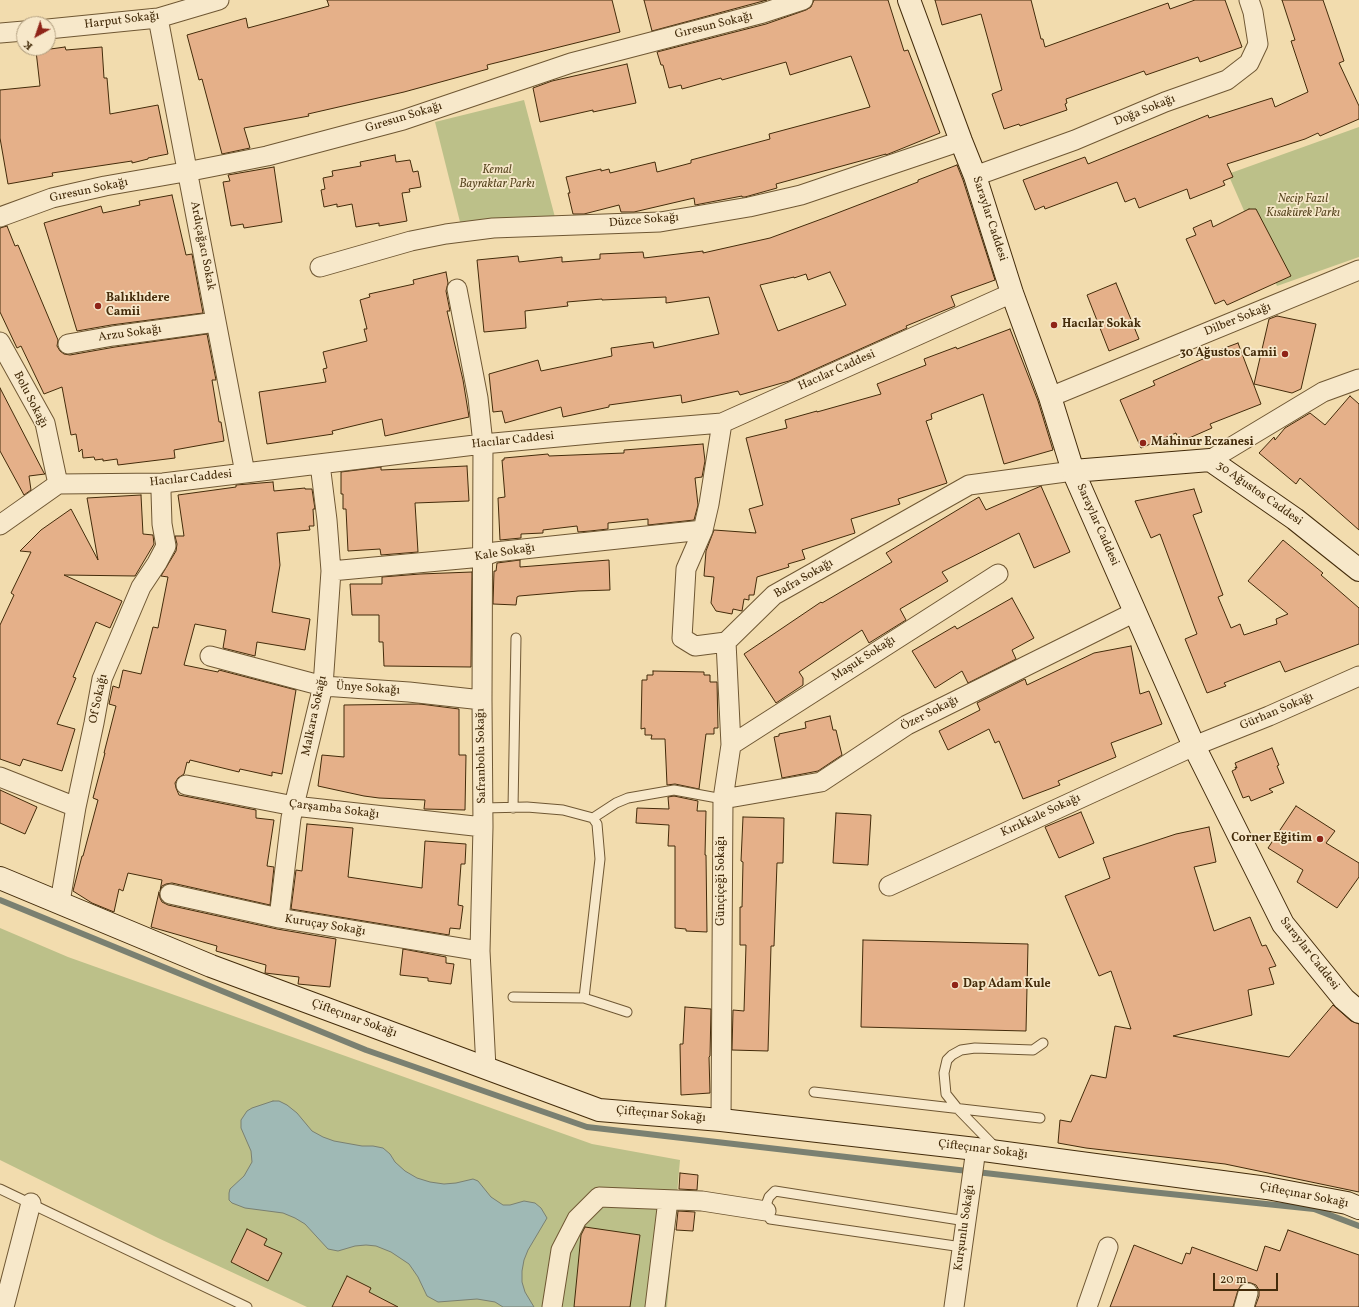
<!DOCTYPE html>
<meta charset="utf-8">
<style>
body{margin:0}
#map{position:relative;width:1359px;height:1307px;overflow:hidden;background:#f2dcae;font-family:Vollkorn,serif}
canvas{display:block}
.north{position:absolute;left:16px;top:16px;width:40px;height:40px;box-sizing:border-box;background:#f7e8ca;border:1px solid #af9c7d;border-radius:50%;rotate:220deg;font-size:11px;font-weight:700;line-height:16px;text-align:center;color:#432b0a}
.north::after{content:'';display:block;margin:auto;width:14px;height:18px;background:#8f2418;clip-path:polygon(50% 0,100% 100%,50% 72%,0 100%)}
.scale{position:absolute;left:1213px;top:1273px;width:65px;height:18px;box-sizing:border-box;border:2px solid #432b0a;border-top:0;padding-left:5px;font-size:12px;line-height:14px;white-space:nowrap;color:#432b0a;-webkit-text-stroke:3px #f7e8ca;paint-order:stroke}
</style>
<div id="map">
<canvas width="1359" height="1307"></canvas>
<div class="north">K</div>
<div class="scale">20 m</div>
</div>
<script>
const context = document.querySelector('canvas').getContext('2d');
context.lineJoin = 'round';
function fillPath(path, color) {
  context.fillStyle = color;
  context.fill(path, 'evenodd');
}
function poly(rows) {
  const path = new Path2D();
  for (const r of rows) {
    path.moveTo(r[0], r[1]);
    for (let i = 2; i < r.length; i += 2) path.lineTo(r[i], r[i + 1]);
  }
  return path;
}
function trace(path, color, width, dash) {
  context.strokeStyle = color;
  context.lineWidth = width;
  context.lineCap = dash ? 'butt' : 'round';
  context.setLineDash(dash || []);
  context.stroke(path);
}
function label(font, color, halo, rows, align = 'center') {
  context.font = font + ' Vollkorn,serif';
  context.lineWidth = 3.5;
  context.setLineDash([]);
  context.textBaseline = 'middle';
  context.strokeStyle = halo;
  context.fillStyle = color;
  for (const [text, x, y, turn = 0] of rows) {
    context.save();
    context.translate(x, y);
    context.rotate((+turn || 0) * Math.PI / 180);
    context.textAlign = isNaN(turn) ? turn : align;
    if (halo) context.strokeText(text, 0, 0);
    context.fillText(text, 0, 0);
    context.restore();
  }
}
fillPath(poly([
 [524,100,556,221,461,226,435,122],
 [1359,127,1359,257,1277,286,1228,174],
 [0,928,68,957,592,1144,680,1160,667,1307,307,1307,158,1238,0,1160]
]), '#bcc089');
const water = poly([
 [273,1101,279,1101,287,1105,297,1113,312,1131,323,1137,334,1141,362,1146,373,1146,383,1148,390,1154,395,1162,405,1171,417,1178,430,1182,444,1184,456,1183,473,1179,478,1181,491,1197,503,1205,510,1205,524,1201,535,1203,541,1208,547,1218,528,1250,524,1260,522,1271,522,1282,525,1292,534,1307,503,1307,495,1302,477,1299,438,1302,427,1296,418,1277,409,1264,391,1252,376,1246,366,1245,355,1246,338,1251,328,1249,305,1224,295,1218,283,1213,245,1208,232,1203,229,1200,229,1193,230,1189,244,1176,252,1162,251,1151,241,1128,241,1120,247,1111,252,1108,273,1101]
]);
fillPath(water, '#9fb9b5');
trace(water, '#7a8071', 1);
trace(poly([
 [0,900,366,1050,587,1127,1132,1190,1314,1209,1359,1226]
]), '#7a8071', 6);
const building = poly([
 [327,0,612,0,620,32,487,65,488,69,404,92,308,114,309,116,244,128,250,148,222,154,202,79,199,80,187,35,246,18,248,28,329,6,327,0],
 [644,0,767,0,652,31,644,0],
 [814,0,888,0,904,51,908,50,940,133,886,155,886,154,776,184,777,188,745,197,742,197,742,196,695,205,694,198,634,212,621,212,619,205,584,214,573,214,568,193,570,193,566,177,601,169,601,171,609,169,610,173,655,162,657,172,691,163,691,160,770,139,769,134,870,107,851,56,790,75,786,62,722,80,721,78,682,89,681,85,669,88,663,65,661,65,657,52,766,24,806,10,811,7,814,0],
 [935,0,1031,0,1041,39,1043,39,1045,47,1168,3,1170,9,1195,0,1225,0,1242,47,1200,62,1198,57,1146,75,1144,71,1066,99,1067,103,1065,104,1067,110,1020,126,1019,124,1004,129,992,94,1002,90,981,14,942,25,935,0],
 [1282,0,1323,0,1344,61,1339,63,1359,106,1359,119,1320,136,1318,133,1305,139,1227,164,1233,177,1223,181,1225,185,1190,199,1187,189,1139,208,1135,198,1125,202,1117,182,1045,209,1044,206,1035,210,1023,180,1085,157,1088,164,1208,115,1209,118,1272,98,1275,107,1308,92,1291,41,1295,40,1282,0],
 [65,47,66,50,102,47,104,78,107,78,110,114,158,105,168,154,148,158,148,159,132,163,132,161,52,173,53,176,8,184,0,138,0,90,40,86,36,51,65,47],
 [627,64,636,103,593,112,593,110,540,122,533,88,552,81,627,64],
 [395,155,396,162,410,160,413,172,418,171,421,187,409,189,410,192,402,193,407,221,379,226,379,223,356,227,352,204,337,207,337,204,324,207,321,190,325,189,323,178,333,176,332,171,361,166,360,162,395,155],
 [957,165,963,180,995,280,951,296,955,306,906,326,907,328,789,381,740,395,738,391,682,403,681,395,609,405,609,407,563,417,561,407,505,423,502,411,493,412,489,374,538,360,541,371,612,356,611,348,653,342,654,348,719,334,709,297,666,303,666,297,602,300,602,299,567,302,568,306,525,311,526,328,484,332,477,260,518,256,519,262,562,257,562,262,600,259,600,254,643,252,644,258,703,251,703,253,770,238,827,217,918,182,918,180,957,165],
 [830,272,846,305,778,331,760,285,794,277,794,278,806,274,808,280,830,272],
 [274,167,282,222,244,228,243,224,231,226,223,182,230,181,228,175,274,167],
 [172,195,186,255,192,254,203,313,111,325,77,331,44,223,101,206,103,213,140,205,139,201,172,195],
 [1249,209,1256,209,1291,276,1227,305,1224,300,1215,304,1186,239,1196,235,1193,228,1211,220,1213,227,1249,209],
 [7,226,15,246,18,245,58,340,57,346,60,351,64,354,70,355,115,347,207,334,216,380,212,380,219,422,221,422,224,441,174,450,175,458,118,465,117,459,103,461,103,459,95,460,94,457,83,458,82,449,79,452,76,434,71,435,62,387,44,394,21,346,17,348,0,312,0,228,7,226],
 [446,272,448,283,446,291,450,311,447,311,463,380,469,417,385,436,382,419,332,431,333,434,267,444,259,392,326,382,323,369,327,368,323,352,367,341,364,329,367,329,360,300,370,297,369,294,414,284,413,280,446,272],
 [1116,283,1139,339,1109,351,1087,295,1116,283],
 [1277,316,1316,324,1301,389,1292,393,1254,384,1269,319,1277,316],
 [1010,329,1038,401,1053,450,1004,464,983,394,931,414,932,419,926,421,947,483,898,499,900,504,851,519,855,533,802,550,805,559,788,564,789,567,757,577,754,595,749,595,749,600,744,599,742,611,733,609,732,614,716,611,711,603,714,577,704,576,706,551,714,530,756,533,749,509,763,505,746,438,787,428,785,420,817,411,817,412,881,394,877,384,926,365,924,359,956,347,957,349,1010,329],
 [1238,343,1261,404,1210,424,1212,428,1180,442,1176,433,1141,448,1120,400,1155,385,1153,381,1212,355,1211,353,1238,343],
 [0,388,44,473,45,474,29,476,31,490,24,495,0,451,0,388],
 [1350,396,1359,404,1359,530,1300,478,1296,484,1259,453,1274,437,1275,440,1285,428,1310,413,1325,425,1350,396],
 [703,444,705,461,702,477,695,478,698,505,694,520,648,525,648,519,608,523,608,529,590,531,578,532,577,526,543,530,543,533,521,534,521,538,500,540,498,498,505,497,502,460,504,460,504,458,548,454,549,456,624,453,624,450,703,444],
 [467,466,469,501,415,503,418,552,381,555,380,549,348,551,346,509,343,509,343,494,341,494,341,472,381,467,381,470,467,466],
 [273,482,274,491,305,488,305,489,312,489,315,509,313,509,314,526,309,526,310,530,277,533,280,565,272,612,310,619,305,650,257,642,255,656,223,648,226,630,195,624,184,665,218,672,219,670,296,690,282,774,272,772,272,776,240,769,239,772,190,760,189,763,187,762,184,774,178,778,175,783,176,788,179,795,256,810,256,818,274,820,267,866,274,867,270,905,172,883,166,884,162,886,160,891,162,880,128,873,123,891,119,889,114,912,92,903,73,891,82,856,83,856,98,800,93,798,105,753,104,753,116,706,109,704,113,686,119,688,123,670,141,674,153,627,158,628,168,577,161,576,176,551,177,544,175,536,184,536,178,495,236,487,236,485,273,482],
 [1041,486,1070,552,1034,568,1019,533,942,572,948,581,900,609,906,620,869,643,862,630,799,672,803,678,803,685,776,703,744,654,821,602,822,603,892,562,886,553,979,497,986,510,1041,486],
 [1194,489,1202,512,1193,515,1223,595,1218,597,1231,628,1240,624,1244,635,1277,624,1276,619,1288,614,1248,581,1283,540,1323,573,1321,575,1359,608,1359,644,1285,672,1280,661,1224,683,1226,686,1207,693,1185,639,1197,634,1160,534,1151,538,1135,501,1194,489],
 [141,495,143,534,153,535,154,544,135,576,64,575,122,601,110,628,96,622,73,677,76,678,57,724,75,729,62,771,23,759,20,766,0,759,0,625,14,595,11,593,31,552,20,551,41,530,71,509,98,560,87,498,141,495],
 [520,560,520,567,609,560,610,590,578,591,519,596,517,597,516,605,493,604,494,571,496,571,497,563,520,560],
 [472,572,471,667,384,666,383,642,379,642,379,615,352,615,350,584,382,584,382,577,420,574,472,572],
 [1012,598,1034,638,1012,650,1016,659,968,683,962,671,935,688,912,651,955,626,957,629,1012,598],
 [1131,646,1140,694,1149,691,1162,724,1111,743,1116,757,1058,781,1060,785,1023,799,999,741,995,743,989,729,948,750,939,731,980,710,977,703,1025,679,1027,685,1094,653,1131,646],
 [653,671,704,672,704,675,710,675,710,682,717,682,718,728,714,728,714,734,706,734,699,789,675,784,667,785,665,739,651,739,652,735,645,735,645,728,641,729,642,680,647,680,647,675,653,675,653,671],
 [420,704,459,709,459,755,466,755,465,810,424,809,425,800,379,798,364,796,318,786,322,755,344,757,344,705,420,704],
 [830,716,833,730,836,730,842,755,818,771,782,778,774,737,779,736,779,734,806,728,805,722,830,716],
 [1272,748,1279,765,1277,766,1284,783,1269,789,1273,792,1251,801,1249,796,1243,798,1232,771,1236,769,1235,767,1237,768,1235,763,1272,748],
 [0,790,37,807,25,834,0,823,0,790],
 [674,796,698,801,697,811,706,811,705,855,706,855,707,932,686,931,686,929,675,928,675,846,668,846,669,825,636,823,637,808,669,809,668,797,674,796],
 [1296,806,1335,831,1326,843,1359,863,1359,877,1337,908,1297,882,1303,870,1268,848,1296,806],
 [1081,812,1094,843,1059,858,1045,827,1081,812],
 [836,813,871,815,868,865,833,863,836,813],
 [743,817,784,818,783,863,777,863,774,946,771,946,768,1051,732,1050,733,1010,744,1011,746,945,740,945,740,907,742,907,743,862,741,861,743,817],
 [307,824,353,828,348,877,422,888,425,841,466,844,465,864,461,864,458,905,463,906,460,929,450,928,449,935,291,909,296,870,302,871,307,824],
 [1209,827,1216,862,1194,867,1214,931,1250,917,1262,946,1266,945,1276,966,1269,968,1274,984,1248,990,1252,1015,1173,1036,1289,1057,1333,1005,1351,1021,1359,1024,1359,1192,1225,1164,1086,1148,1058,1143,1060,1120,1071,1122,1091,1075,1106,1078,1115,1026,1131,1029,1111,971,1099,976,1065,896,1110,878,1103,858,1176,834,1209,827],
 [159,892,160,898,162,902,168,905,277,929,336,939,330,987,298,984,299,977,265,973,266,965,216,951,217,946,151,927,159,892],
 [863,940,1028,944,1026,1031,861,1027,863,940],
 [403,949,446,957,446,963,454,964,451,984,428,981,428,978,400,975,403,949],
 [685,1007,711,1009,710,1056,709,1057,710,1093,681,1095,680,1044,683,1044,685,1007],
 [680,1173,698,1175,697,1190,679,1189,680,1173],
 [678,1211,695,1212,693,1231,676,1230,678,1211],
 [585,1227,640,1235,630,1307,574,1307,581,1235,585,1227],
 [247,1229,267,1239,264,1245,282,1253,268,1281,231,1262,247,1229],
 [1288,1230,1359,1255,1359,1307,1255,1307,1259,1296,1259,1290,1256,1285,1251,1283,1246,1282,1241,1285,1238,1290,1233,1307,1110,1307,1134,1245,1182,1264,1186,1253,1190,1254,1192,1247,1257,1271,1265,1246,1280,1251,1288,1230],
 [347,1276,371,1288,369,1292,398,1307,332,1307,347,1276]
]);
fillPath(building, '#e5b089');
trace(building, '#432b0a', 1);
const lane = poly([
 [483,808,527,807,563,810,593,818,597,824,600,859,584,998],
 [513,808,516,638],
 [593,818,616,803,628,798,674,790,723,799],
 [513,997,584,998,627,1012],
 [814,1092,1040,1118],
 [996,1148,958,1109,946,1094,944,1073,947,1060,952,1055,961,1050,975,1048,1033,1050,1043,1043],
 [0,1189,247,1307],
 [962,1247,770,1219,766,1211,766,1205,769,1197,775,1191,966,1221]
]);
const street = poly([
 [158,18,245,473],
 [48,29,158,18,219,0],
 [0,33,24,31],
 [975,176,1075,140,1165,102,1227,80,1249,63,1258,44,1253,12,1249,0],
 [0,217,52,198,105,186,196,170,267,156,403,120,571,63,763,13,803,0],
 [320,267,411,241,446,234,493,228,660,222,749,207,801,195,961,141],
 [457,289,478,398,483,444,482,700,483,827,480,951,486,1068],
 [0,342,45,423,58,484],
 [68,344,113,336,216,322],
 [1050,397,1359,270],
 [722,423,709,504,703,530,686,569,682,638,695,646,726,642,774,595,969,485,1073,471],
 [1210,460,1323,392,1359,379],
 [0,525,58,484,163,483,483,444,612,432,722,423,1012,293],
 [331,571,482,557,495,552,703,530],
 [210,656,323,686,409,692,482,700],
 [731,745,998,574],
 [0,777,76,807],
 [186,785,294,806,483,827],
 [723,799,821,782,907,725,1135,612],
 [889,886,1194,746,1269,716,1359,676],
 [170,894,279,918,480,951],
 [60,902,76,807,94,723,102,679,141,587,157,563,166,546,162,524,161,492,163,483],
 [279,918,291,818,323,686,331,571,327,520,320,464],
 [721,1120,723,799,731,745,726,642],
 [4,1307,31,1203],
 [552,1307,561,1250,577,1219,599,1197,702,1201,766,1211],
 [655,1307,668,1200],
 [954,1307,976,1149],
 [1087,1307,1108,1247],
 [1244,1307,1248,1293]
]);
const secondary = poly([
 [909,0,961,141,975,176,1012,293,1050,397,1073,471,1194,746,1283,924,1344,999,1359,1012],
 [1073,471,1210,460,1295,519,1359,570],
 [0,878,211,966,599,1110,721,1120,976,1149,1267,1188,1347,1203,1359,1208]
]);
trace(lane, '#6f5733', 11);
trace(street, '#6f5733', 21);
trace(secondary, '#432b0a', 24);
trace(lane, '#f7e8ca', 9);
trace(street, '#f7e8ca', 19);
trace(secondary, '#f7e8ca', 22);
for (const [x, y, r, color] of [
 [98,306,4,"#8f2418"],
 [1054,325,4,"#8f2418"],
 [1285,354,4,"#8f2418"],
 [1143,443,4,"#8f2418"],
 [1320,839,4,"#8f2418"],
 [955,985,4,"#8f2418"]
]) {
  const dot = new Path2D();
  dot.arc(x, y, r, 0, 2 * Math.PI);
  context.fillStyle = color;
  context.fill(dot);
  trace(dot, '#f7e8ca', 1.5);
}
label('12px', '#432b0a', '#f7e8ca', [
 ["Harput Sokağı",122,21,-7],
 ["Gıresun Sokağı",714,26,-14],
 ["Doğa Sokağı",1145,111,-22],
 ["Gıresun Sokağı",404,118,-17],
 ["Gıresun Sokağı",89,191,-12],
 ["Saraylar Caddesi",989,219,72],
 ["Düzce Sokağı",644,221,-5],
 ["Ardıçağacı Sokak",202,246,79],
 ["Dilber Sokağı",1238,320,-22],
 ["Arzu Sokağı",130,334,-8],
 ["Hacılar Caddesi",837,371,-24],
 ["Bolu Sokağı",30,400,63],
 ["Hacılar Caddesi",513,441,-6],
 ["Hacılar Caddesi",191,479,-6],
 ["30 Ağustos Caddesi",1259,494,35],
 ["Saraylar Caddesi",1097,525,66],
 ["Kale Sokağı",505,553,-9],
 ["Bafra Sokağı",804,579,-30],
 ["Maşuk Sokağı",864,659,-33],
 ["Ünye Sokağı",368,689,4],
 ["Of Sokağı",99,699,-78],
 ["Gürhan Sokağı",1277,712,-23],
 ["Özer Sokağı",930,714,-27],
 ["Malkara Sokağı",315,716,-78],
 ["Safranbolu Sokağı",482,756,-91],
 ["Çarşamba Sokağı",334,810,7],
 ["Kırıkkale Sokağı",1041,816,-25],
 ["Günçiçeği Sokağı",722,881,-90],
 ["Kuruçay Sokağı",325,926,9],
 ["Saraylar Caddesi",1309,954,52],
 ["Çifteçınar Sokağı",354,1019,20],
 ["Çifteçınar Sokağı",661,1115,5],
 ["Çifteçınar Sokağı",983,1150,7],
 ["Çifteçınar Sokağı",1304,1196,11],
 ["Kurşunlu Sokağı",965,1228,-82]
]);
label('italic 12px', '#5b4923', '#f7e8ca', [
 ["Kemal",497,171],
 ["Bayraktar Parkı",497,185],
 ["Necip Fazıl",1303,200],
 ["Kısakürek Parkı",1303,214]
]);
label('bold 12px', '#432b0a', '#f7e8ca', [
 ["Balıklıdere",106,299],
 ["Camii",106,313],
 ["Hacılar Sokak",1062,325],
 ["30 Ağustos Camii",1277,354,"right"],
 ["Mahinur Eczanesi",1151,443],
 ["Corner Eğitim",1312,839,"right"],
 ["Dap Adam Kule",963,985]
], 'left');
</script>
